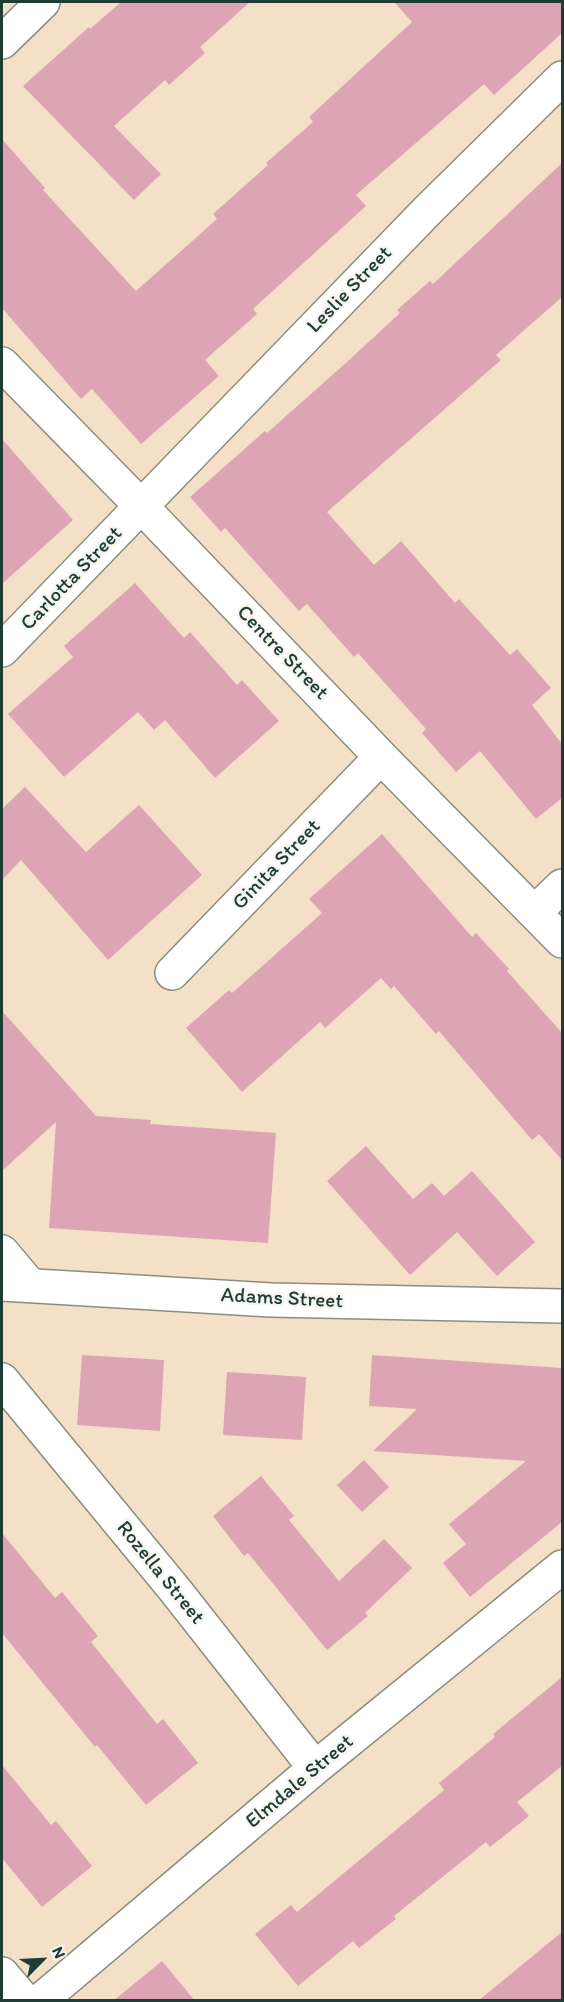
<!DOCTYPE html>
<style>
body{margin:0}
#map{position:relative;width:564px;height:2002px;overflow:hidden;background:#f4e0c7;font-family:Itim,sans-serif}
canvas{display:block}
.frame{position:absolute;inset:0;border:3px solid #1f3d34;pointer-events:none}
.north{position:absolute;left:12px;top:1930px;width:60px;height:60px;-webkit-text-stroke:4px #f6f6f2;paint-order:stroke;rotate:66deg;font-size:16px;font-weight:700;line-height:24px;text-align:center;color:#1f3d34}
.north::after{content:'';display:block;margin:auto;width:21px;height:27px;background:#1f3d34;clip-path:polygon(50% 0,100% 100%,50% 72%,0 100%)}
</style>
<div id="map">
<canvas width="564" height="2002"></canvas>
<div class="frame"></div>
<div class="north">N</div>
</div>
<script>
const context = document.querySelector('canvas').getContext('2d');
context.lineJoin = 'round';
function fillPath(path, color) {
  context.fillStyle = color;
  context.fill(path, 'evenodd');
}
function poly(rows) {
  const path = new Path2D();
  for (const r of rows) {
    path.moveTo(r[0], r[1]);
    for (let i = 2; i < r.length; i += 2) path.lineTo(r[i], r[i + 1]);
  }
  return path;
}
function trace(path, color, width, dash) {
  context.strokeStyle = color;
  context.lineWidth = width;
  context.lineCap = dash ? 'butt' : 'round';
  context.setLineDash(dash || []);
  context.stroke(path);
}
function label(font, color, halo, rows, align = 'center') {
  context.font = font + ' Itim,sans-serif';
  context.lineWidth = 5;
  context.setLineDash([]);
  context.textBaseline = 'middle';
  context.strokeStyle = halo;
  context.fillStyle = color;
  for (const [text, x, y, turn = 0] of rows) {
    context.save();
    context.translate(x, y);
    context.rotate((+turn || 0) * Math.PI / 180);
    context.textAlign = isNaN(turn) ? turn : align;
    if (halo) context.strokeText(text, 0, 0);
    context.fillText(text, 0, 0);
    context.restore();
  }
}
fillPath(poly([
 [121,2,250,2,200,47,205,53,169,85,165,80,114,126,161,174,134,200,23,86,89,27,90,29],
 [394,2,562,2,562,33,494,95,484,84,356,195,366,206,253,309,257,314,205,360,219,376,141,444,92,389,81,399,2,308,2,139,45,188,43,190,136,291,217,219,213,214,268,165,266,163,313,122,309,117,412,22],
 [562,163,562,297,496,355,501,360,327,512,374,565,401,541,455,603,459,599,510,655,517,649,551,688,532,705,562,744,562,798,536,819,480,751,456,772,422,733,426,729,358,653,354,657,307,604,299,611,225,528,221,532,190,497,265,431,267,433,348,361,400,313,397,310,430,281,433,284],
 [2,439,73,520,2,584],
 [135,583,184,638,190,632,237,685,242,680,279,721,215,778,165,720,154,730,138,712,64,777,8,714,73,657,64,646],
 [25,787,86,852,139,805,202,875,108,960,21,860,2,880,2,809],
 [382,834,472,937,476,933,509,969,507,971,562,1033,562,1160,539,1134,532,1140,439,1031,436,1034,394,986,391,989,381,978,325,1028,320,1022,242,1092,186,1028,229,990,232,993,322,913,309,899],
 [2,1011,96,1116,151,1120,150,1124,276,1133,268,1243,49,1228,56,1122,2,1171],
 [366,1146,413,1199,432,1183,444,1196,472,1171,535,1242,497,1276,457,1232,410,1275,327,1181],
 [82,1355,164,1360,160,1431,77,1425],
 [372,1355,562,1368,562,1522,470,1597,443,1563,466,1544,449,1524,526,1461,373,1451,417,1409,369,1406],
 [227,1372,306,1377,302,1440,223,1435],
 [364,1460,389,1487,362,1512,337,1485],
 [261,1476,294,1516,289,1520,339,1581,384,1539,412,1568,365,1613,368,1616,327,1650,248,1553,244,1556,213,1516],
 [2,1533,55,1598,62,1592,98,1636,91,1642,157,1724,163,1719,198,1763,146,1805,97,1745,95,1747,2,1633],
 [562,1677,562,1766,517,1802,529,1816,490,1847,486,1842,394,1916,396,1919,359,1948,353,1941,298,1986,255,1934,291,1905,297,1912,444,1790,439,1783,495,1737,493,1734],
 [2,1765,51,1825,56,1821,92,1866,42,1907,2,1858],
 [562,1932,562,2001,478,2001],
 [162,1961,195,2001,113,2001]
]), '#dda4b5');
const minor = poly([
 [2,42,43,2],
 [2,364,142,507,381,757,562,941],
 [2,650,428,210,562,78],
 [535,912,562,886],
 [172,973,381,757],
 [2,1252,29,1284],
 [2,1380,175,1590,315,1768],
 [2,1974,24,2000],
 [41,2000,315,1768,562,1567]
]);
const major = poly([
 [2,1284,271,1300,562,1306]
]);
trace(minor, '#8a8e7e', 36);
trace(major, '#8a8e7e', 36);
trace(minor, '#fff', 33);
trace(major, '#fff', 33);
label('21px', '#1f3d34', '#f6f6f2', [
 ["Leslie Street",350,290,-46],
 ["Carlotta Street",72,579,-46],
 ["Centre Street",282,653,46],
 ["Ginita Street",277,865,-46],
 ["Adams Street",282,1299,3],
 ["Rozella Street",160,1573,51],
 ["Elmdale Street",300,1782,-40]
]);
</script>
